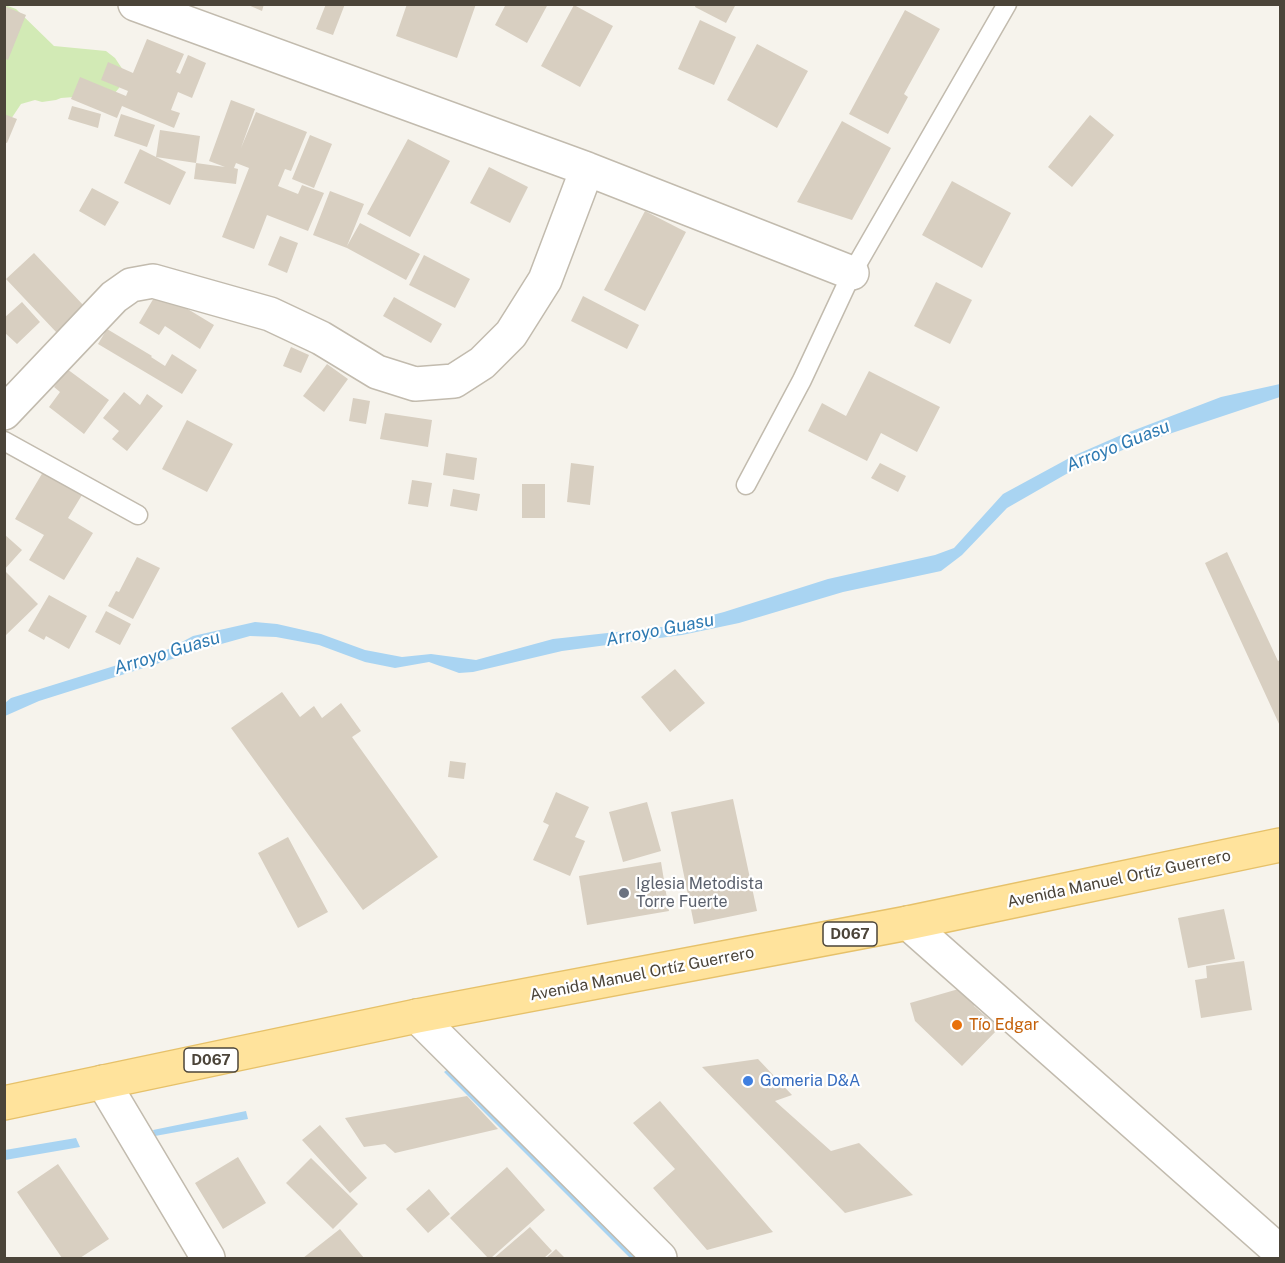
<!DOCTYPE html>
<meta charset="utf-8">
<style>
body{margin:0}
#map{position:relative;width:1285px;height:1263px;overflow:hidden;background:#f6f3ec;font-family:"Public Sans",sans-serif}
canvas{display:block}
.frame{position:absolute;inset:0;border:6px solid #4b4439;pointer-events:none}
</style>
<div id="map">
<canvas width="1285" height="1263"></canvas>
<div class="frame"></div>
</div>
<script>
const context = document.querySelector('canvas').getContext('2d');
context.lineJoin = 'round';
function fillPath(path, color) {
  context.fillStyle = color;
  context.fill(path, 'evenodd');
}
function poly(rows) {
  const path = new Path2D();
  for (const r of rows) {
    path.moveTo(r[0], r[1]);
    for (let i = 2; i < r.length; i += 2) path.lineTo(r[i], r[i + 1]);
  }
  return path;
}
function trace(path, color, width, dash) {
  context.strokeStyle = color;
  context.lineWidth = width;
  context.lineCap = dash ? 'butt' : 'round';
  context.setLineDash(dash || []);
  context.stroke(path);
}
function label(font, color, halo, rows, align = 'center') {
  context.font = font + ' "Public Sans",sans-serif';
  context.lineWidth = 4.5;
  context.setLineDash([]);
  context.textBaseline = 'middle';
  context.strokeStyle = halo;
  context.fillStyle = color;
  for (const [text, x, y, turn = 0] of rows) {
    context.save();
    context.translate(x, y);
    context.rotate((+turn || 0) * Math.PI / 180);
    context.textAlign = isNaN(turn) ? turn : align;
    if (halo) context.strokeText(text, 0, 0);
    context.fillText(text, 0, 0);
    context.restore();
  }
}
fillPath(poly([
 [5,5,16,9,54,46,106,51,115,58,123,70,119,88,114,94,61,98,56,100,42,102,35,100,21,104,9,122,5,139]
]), '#d2eab5');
fillPath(poly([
 [1280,384,1280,397,1133,446,1075,469,1007,508,962,555,941,571,843,592,739,623,682,635,562,651,473,672,459,673,429,662,395,668,365,662,319,645,276,637,250,636,207,648,39,701,5,716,5,703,11,698,169,649,193,636,255,622,277,624,321,634,365,650,402,657,431,654,476,660,553,639,671,626,724,612,828,579,935,555,954,548,1003,494,1073,456,1119,436,1221,397],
 [452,1066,642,1258,630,1258,444,1072],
 [246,1111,248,1119,155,1136,153,1130],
 [76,1138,80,1147,5,1160,5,1150]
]), '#a9d4f2');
fillPath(poly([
 [246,4,264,4,262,11],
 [326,4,345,4,333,35,316,29],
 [407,4,476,4,457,58,396,36],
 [506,4,548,4,527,43,495,25],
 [696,4,736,4,726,23,695,7],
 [574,5,613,26,580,87,541,66],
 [4,6,26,15,8,60,4,58],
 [905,10,940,29,904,94,908,97,888,134,849,114],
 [700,20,736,37,714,85,678,69],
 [147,39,184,54,176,72,180,74,188,55,206,63,192,98,178,92,171,110,180,113,174,128,122,106,117,118,71,99,80,77,126,96,128,91,101,80,108,62,133,73],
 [757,44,808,71,777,128,727,100],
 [231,100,255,109,241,148,256,112,307,132,291,171,285,169,278,186,298,194,302,185,324,193,308,231,267,215,254,249,222,237,249,168,236,163,234,168,238,169,236,184,194,179,196,163,225,167,209,161],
 [72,106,101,114,98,128,68,119],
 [4,114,17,119,7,143,4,142],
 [121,114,155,125,147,147,114,136],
 [1090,115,1114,135,1072,187,1048,167],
 [842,121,891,148,852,220,797,202],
 [160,130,200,136,196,163,156,157,186,172,170,205,124,183,140,149,156,157],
 [310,135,332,144,314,188,292,179],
 [408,139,450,161,410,237,367,214],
 [489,167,528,187,510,223,470,203],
 [952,181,1011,213,982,268,922,235],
 [92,188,119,202,105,226,79,211],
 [330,191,364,204,347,246,360,223,420,254,406,280,347,248,313,235],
 [645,211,686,232,645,311,604,290],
 [280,236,298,243,287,273,268,265],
 [34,253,85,307,57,333,6,279],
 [424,255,470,279,455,308,409,285],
 [936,282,972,300,950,344,914,326],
 [158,291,214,325,200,349,165,326,159,335,139,323],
 [583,296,639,325,627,349,571,321],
 [394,297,442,324,431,343,383,316],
 [22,302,40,322,17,344,4,332,4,318],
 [107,329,152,356,151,357,165,366,172,354,197,370,182,394,98,344],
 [291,347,309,355,301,373,283,366],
 [327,364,348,379,324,412,303,396],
 [67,369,109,400,84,434,49,407,60,392,54,387],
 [869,371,940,407,917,452,881,433,867,461,808,431,822,403,846,416],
 [124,392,140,405,147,394,163,406,127,451,112,439,119,431,103,418],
 [353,398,370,401,366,424,349,421],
 [385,413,432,420,428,447,380,439],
 [187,420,233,444,207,492,162,469],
 [446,453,477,458,474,480,443,475],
 [571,463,594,466,590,505,567,502],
 [880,463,906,476,898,492,871,478],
 [46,467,85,490,68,518,93,533,64,580,29,560,44,535,15,519],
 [412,480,432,483,428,507,408,504],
 [522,484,545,484,545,518,522,518],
 [453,489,480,494,477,511,450,506],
 [4,534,22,550,4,570],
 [1227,552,1278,661,1280,660,1280,726,1205,563],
 [137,557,160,568,133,619,108,606,116,591,119,592],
 [4,570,38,604,4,637],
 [49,595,87,616,69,649,46,636,44,640,28,631],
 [106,611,131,624,120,645,95,632],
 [675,669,705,703,670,732,641,697],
 [282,692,300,717,314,706,322,718,341,703,361,731,352,737,438,857,363,910,231,728],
 [450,761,466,763,464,779,448,777],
 [556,792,589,807,575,837,585,841,570,876,533,860,549,825,543,822],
 [733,799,757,911,694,924,671,812],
 [647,802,661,851,623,862,609,812],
 [288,837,328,912,298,928,258,853],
 [661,862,669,911,587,925,579,876],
 [1224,909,1235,959,1188,968,1178,918],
 [1244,961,1252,1010,1201,1018,1195,980,1207,978,1206,966],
 [969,986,974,1006,999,1028,962,1066,915,1021,910,1003],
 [758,1059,792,1095,775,1101,831,1151,859,1143,913,1195,845,1213,702,1067],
 [467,1096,498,1129,395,1153,385,1144,364,1147,345,1118],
 [660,1101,773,1232,707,1250,653,1188,675,1169,633,1123],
 [320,1125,367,1178,350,1193,302,1140],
 [238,1157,266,1203,223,1229,195,1183],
 [311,1158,358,1204,333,1229,286,1183],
 [58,1164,109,1239,80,1258,62,1258,17,1192],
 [507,1167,545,1210,491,1258,488,1258,450,1218],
 [429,1189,450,1214,428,1233,406,1209],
 [530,1227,552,1251,544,1258,494,1258],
 [340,1229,364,1258,303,1258],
 [556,1249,565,1258,546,1258]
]), '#d8cfc1');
const lane = poly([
 [4,441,138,515],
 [746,485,802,380,852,273,1007,4]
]);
const street = poly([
 [135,4,587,169,852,273],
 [4,413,114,297,131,285,153,281,270,314,321,338,377,372,415,384,454,381,482,363,511,334,545,280,587,169],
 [908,923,1280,1252],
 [417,1016,660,1258],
 [103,1082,208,1258]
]);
const primary = poly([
 [4,1103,417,1016,908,923,1280,845]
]);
trace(lane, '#c2bbae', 21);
trace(street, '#c2bbae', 36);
trace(primary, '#e6c16a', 36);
trace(lane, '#fff', 18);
trace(street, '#fff', 33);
trace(primary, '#ffe39c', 33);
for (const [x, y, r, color] of [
 [624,893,6,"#6b7280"],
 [957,1025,6,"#e8710a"],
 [748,1081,6,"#3f7fe0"]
]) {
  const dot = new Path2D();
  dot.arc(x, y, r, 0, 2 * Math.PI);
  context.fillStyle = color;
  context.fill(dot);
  trace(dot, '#fff', 2);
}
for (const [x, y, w] of [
 [850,934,54],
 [211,1060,54]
]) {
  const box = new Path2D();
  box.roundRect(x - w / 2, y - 12, w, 24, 4.5);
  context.fillStyle = '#fff';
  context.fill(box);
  trace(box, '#4b4439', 1.5);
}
label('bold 15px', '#4b4439', null, [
 ["D067",850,934],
 ["D067",211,1060]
]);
label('16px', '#4b4439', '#fff', [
 ["Avenida Manuel Ortíz Guerrero",1119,879,-12],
 ["Avenida Manuel Ortíz Guerrero",642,974,-11]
]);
label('16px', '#5b616d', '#fff', [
 ["Iglesia Metodista",636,884],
 ["Torre Fuerte",636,902]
], 'left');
label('16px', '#c56008', '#fff', [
 ["Tío Edgar",969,1025]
], 'left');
label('16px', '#366cbe', '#fff', [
 ["Gomeria D&A",760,1081]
], 'left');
label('italic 18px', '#2e7ab2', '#fff', [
 ["Arroyo Guasu",1118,446,-22],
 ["Arroyo Guasu",660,630,-11],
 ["Arroyo Guasu",167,653,-17]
]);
</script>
